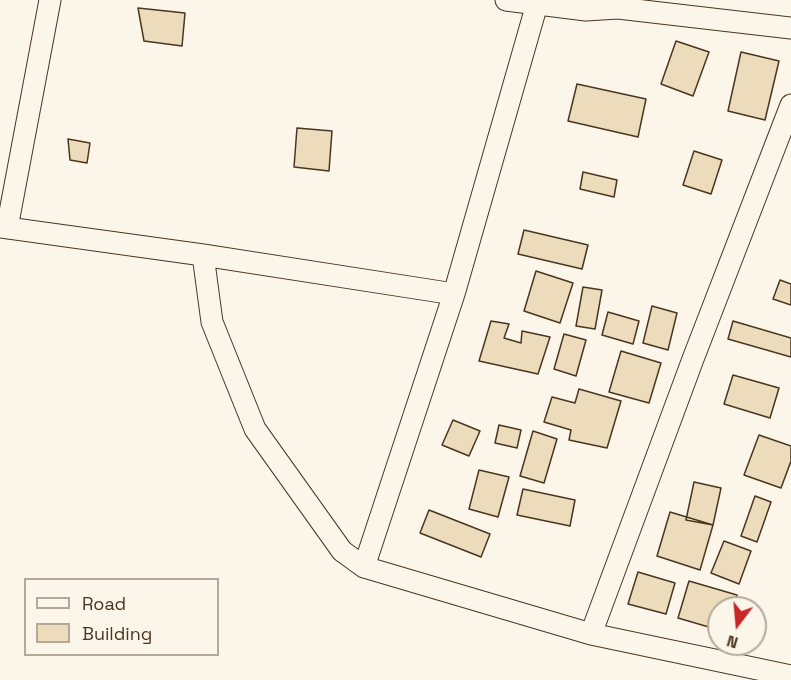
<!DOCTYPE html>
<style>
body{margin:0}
#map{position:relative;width:791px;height:680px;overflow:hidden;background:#fbf6e9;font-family:"Space Grotesk",sans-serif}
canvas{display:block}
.legend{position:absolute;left:24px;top:578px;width:195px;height:78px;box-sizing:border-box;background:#fbf6e9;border:2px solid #b4a999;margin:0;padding:8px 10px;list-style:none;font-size:18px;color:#4a3520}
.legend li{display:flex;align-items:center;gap:12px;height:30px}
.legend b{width:30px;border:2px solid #b4a999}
.north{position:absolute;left:707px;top:596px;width:60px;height:60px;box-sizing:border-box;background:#fbf6e9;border:2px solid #b4a999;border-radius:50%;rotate:196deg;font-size:16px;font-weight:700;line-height:24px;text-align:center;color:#4a3520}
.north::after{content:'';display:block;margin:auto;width:21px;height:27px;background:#c62828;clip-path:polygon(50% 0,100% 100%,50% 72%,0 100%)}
</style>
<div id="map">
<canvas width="791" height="680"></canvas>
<ul class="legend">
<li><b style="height:8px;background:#fbf6e9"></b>Road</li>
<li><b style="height:16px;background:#ecdcbc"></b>Building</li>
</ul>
<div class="north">N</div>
</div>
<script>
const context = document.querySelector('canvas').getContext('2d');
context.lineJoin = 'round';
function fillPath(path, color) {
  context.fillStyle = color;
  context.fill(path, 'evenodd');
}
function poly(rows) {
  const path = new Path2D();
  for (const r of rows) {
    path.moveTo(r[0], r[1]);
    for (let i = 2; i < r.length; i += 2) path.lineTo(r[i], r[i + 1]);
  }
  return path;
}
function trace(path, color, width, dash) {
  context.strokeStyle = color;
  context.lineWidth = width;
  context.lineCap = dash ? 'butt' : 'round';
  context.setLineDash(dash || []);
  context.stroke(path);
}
const building = poly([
 [138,8,185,13,182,46,144,41,138,8],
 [676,41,709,52,693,96,661,84,676,41],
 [741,52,779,61,765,120,728,111,741,52],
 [577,84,646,99,638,137,568,121,577,84],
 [297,128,332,131,329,171,294,167,297,128],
 [68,139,90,143,87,163,70,160,68,139],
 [694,151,722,160,711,194,683,185,694,151],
 [583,172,617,180,614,197,580,189,583,172],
 [524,230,588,245,582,269,518,254,524,230],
 [536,271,573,283,560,323,524,311,536,271],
 [780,280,791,284,791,305,773,299,780,280],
 [583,287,602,290,595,329,576,326,583,287],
 [652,306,677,313,668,350,643,343,652,306],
 [608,312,639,321,633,344,602,335,608,312],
 [491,321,509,324,504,338,521,343,522,331,550,337,538,374,479,361,491,321],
 [733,321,791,338,791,357,728,339,733,321],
 [564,334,586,340,576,376,554,369,564,334],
 [621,351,661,363,649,403,609,392,621,351],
 [733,375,779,388,770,418,724,404,733,375],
 [579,389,621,401,607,448,569,440,571,430,544,422,552,397,575,403,579,389],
 [453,420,480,431,469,456,442,445,453,420],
 [499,425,521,430,517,448,495,443,499,425],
 [533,431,557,439,544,483,520,476,533,431],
 [759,435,791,446,791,461,781,488,744,475,759,435],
 [479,470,509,477,498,517,469,509,479,470],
 [694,482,721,488,713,525,686,520,694,482],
 [523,489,575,500,570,526,517,515,523,489],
 [755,496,771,502,757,542,741,536,755,496],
 [429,510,490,534,481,557,420,533,429,510],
 [670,512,713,525,700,570,657,556,670,512],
 [724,541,751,551,739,584,711,573,724,541],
 [638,572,675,583,666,614,628,604,638,572],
 [689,581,737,595,733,608,719,608,719,630,678,618,689,581]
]);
fillPath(building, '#ecdcbc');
trace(building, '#4a3520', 1.5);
const street = poly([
 [506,0,586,10,618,8,791,28],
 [0,227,203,255,454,294],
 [7,228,50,0],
 [203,255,212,322,255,429,342,551,364,567,591,634,791,676],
 [364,567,454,294,537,4],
 [591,634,693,359,791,105]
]);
trace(street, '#4a3520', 23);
trace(street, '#fbf6e9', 21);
</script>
